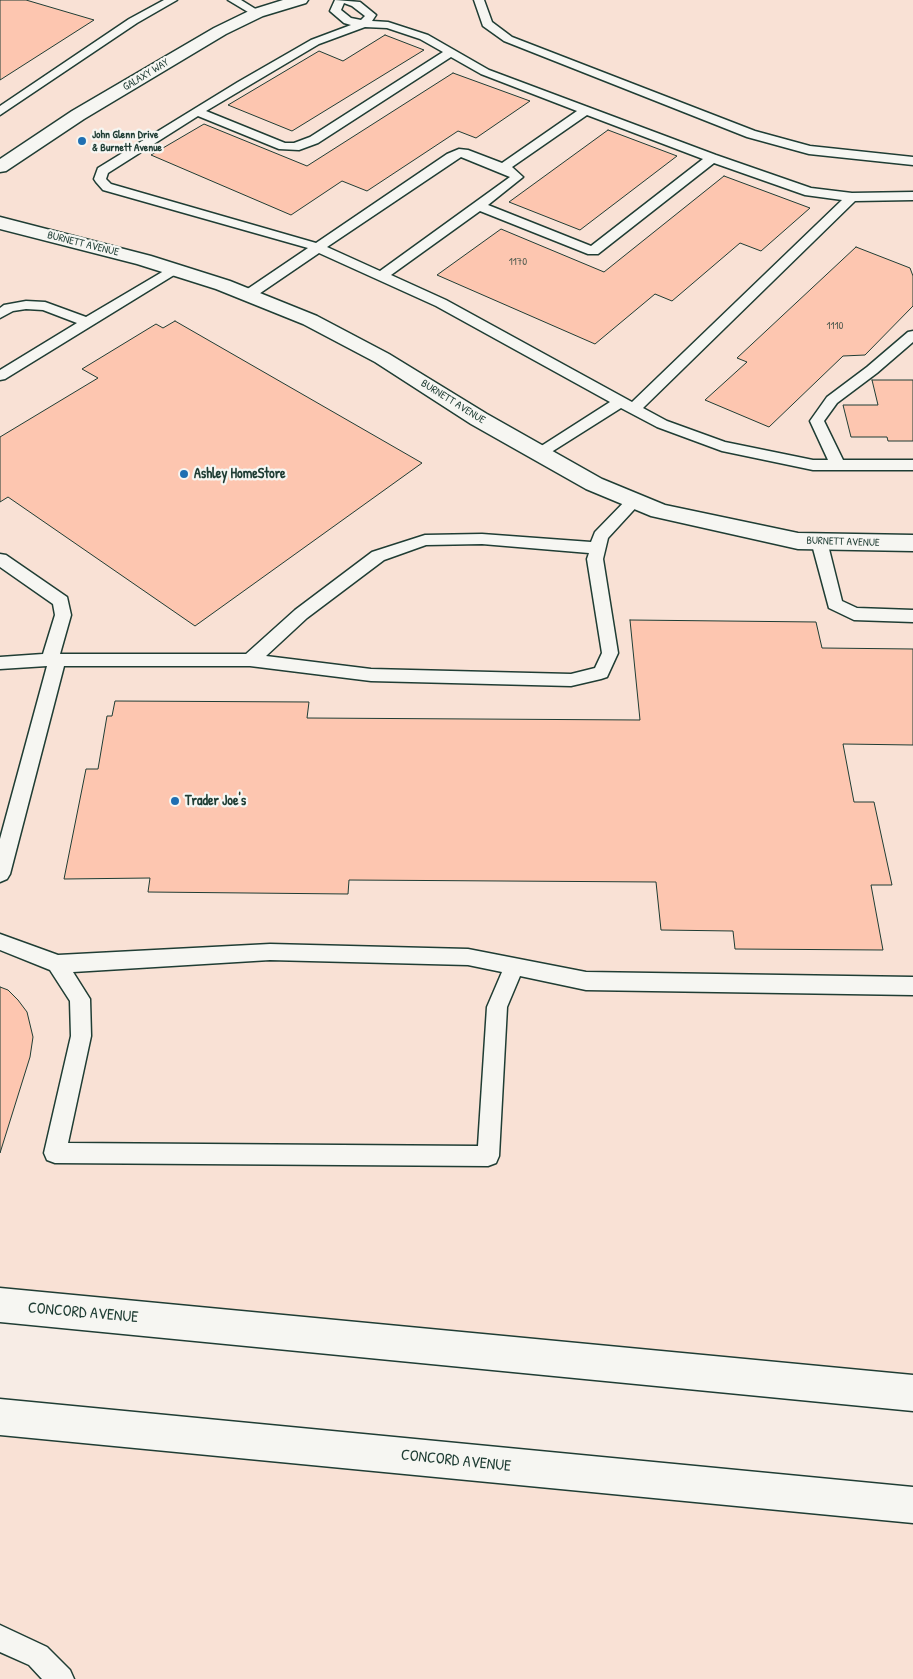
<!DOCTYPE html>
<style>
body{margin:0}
canvas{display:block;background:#f7ece5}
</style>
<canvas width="913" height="1679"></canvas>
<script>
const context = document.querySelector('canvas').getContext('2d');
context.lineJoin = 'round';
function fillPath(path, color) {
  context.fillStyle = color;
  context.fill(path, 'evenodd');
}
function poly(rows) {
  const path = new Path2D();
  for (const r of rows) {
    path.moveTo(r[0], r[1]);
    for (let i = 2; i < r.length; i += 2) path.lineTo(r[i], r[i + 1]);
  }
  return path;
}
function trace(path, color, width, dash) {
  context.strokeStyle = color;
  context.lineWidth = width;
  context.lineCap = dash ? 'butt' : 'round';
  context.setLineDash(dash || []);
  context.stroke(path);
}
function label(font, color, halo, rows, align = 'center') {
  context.font = font + ' "Patrick Hand",sans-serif';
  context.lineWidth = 4.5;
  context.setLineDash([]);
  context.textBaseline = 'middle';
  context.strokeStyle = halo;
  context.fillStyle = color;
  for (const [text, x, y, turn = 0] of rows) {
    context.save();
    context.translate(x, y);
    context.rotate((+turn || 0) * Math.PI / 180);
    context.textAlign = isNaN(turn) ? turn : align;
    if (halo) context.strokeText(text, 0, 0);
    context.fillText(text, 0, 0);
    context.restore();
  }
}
fillPath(poly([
 [0,0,913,0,913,1393,0,1305],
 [0,1418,913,1505,913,1679,0,1679]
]), '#f9e1d5');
const building = poly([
 [0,0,26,0,94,20,0,80,0,0],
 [385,35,424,50,292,131,228,105,319,51,343,61,385,35],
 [453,73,530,101,476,138,458,131,367,191,342,181,291,215,151,155,204,124,307,166,453,73],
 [608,130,677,156,580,230,509,202,608,130],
 [724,176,810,208,761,251,740,243,672,301,655,294,595,344,437,275,501,229,604,272,724,176],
 [856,247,910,268,913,276,913,306,865,355,843,356,769,427,705,400,747,362,737,358,856,247],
 [175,321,422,463,195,626,8,497,0,502,0,437,98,378,82,369,156,324,163,328,175,321],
 [872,380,913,380,913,441,888,441,887,437,851,437,843,405,878,405,872,380],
 [630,620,816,622,822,648,913,649,913,745,843,744,854,802,874,802,892,885,871,885,883,950,735,949,733,931,661,930,656,882,349,880,348,894,148,892,150,878,64,879,86,769,98,769,107,716,112,716,115,701,309,702,307,718,640,720,630,620],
 [0,987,8,990,18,1000,27,1012,33,1037,30,1057,0,1153,0,987]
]);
fillPath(building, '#fdc6b0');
trace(building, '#1f3d34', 1);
const service = poly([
 [164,0,177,0,137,23,0,115,0,106,129,19,164,0],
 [228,0,241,0,262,13,257,16,253,15,228,0],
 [335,0,360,2,376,15,372,21,388,22,428,35,489,70,716,155,811,188,852,193,913,192,913,200,855,201,643,408,667,421,725,442,813,460,828,460,810,421,827,397,867,367,908,332,913,331,913,342,877,373,837,403,824,421,843,460,913,460,913,470,813,470,722,451,657,427,621,408,545,456,535,456,532,453,535,450,610,402,436,306,319,253,253,298,243,298,241,295,243,292,308,248,103,190,96,182,94,179,98,168,238,82,311,40,351,25,344,23,330,11,335,0],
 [344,3,352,6,365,16,361,20,351,18,341,10,344,3],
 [365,27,387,28,420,39,443,52,310,137,294,143,285,143,206,111,319,44,365,27],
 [451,57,481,74,577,111,502,163,468,150,459,149,447,154,316,243,111,184,106,179,108,173,198,116,279,149,299,150,318,143,451,57],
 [587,115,703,159,591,246,488,205,523,177,512,167,587,115],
 [461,157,510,177,380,271,327,247,461,157],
 [714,163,805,195,842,200,632,402,446,300,391,275,480,211,588,254,598,254,714,163],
 [474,0,484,0,492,22,512,37,755,131,810,146,913,157,913,165,809,154,747,137,504,41,483,26,474,0],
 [174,265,181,269,179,272,5,379,0,380,0,370,77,323,43,310,26,309,13,311,0,318,0,308,4,305,26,301,45,302,86,317,174,265],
 [634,496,639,497,642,501,608,538,603,559,618,653,607,677,601,679,571,686,371,681,250,666,64,666,10,874,7,879,0,882,0,839,47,666,0,669,0,657,43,654,55,615,53,604,0,567,0,554,6,555,67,597,71,615,60,654,246,654,295,610,372,552,425,535,482,534,591,542,595,532,629,497,634,496],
 [482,544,589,553,587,559,602,653,595,668,571,674,371,669,266,656,307,618,384,560,426,545,482,544],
 [819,536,825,537,827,541,842,601,857,608,913,610,913,622,854,620,829,608,811,541,813,537,819,536],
 [0,934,58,955,270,944,468,949,586,972,913,977,913,995,586,990,520,976,507,1007,499,1156,496,1163,488,1166,55,1163,47,1160,44,1153,71,1036,70,1001,50,970,0,950,0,934],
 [270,960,468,965,502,972,487,1007,478,1146,68,1143,91,1036,90,999,73,972,270,960],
 [0,1625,47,1647,70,1670,74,1679,42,1679,29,1665,0,1652,0,1625]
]);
const minor = poly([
 [283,0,308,0,306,3,263,16,226,34,84,119,6,171,0,172,0,159,72,111,214,28,251,10,283,0],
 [0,217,151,256,230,281,317,316,389,354,487,414,602,479,665,505,798,533,913,535,913,551,798,549,651,516,586,489,471,424,375,362,303,324,216,289,137,264,0,229,0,217]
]);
const secondary = poly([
 [0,1288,913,1375,913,1411,0,1322,0,1288],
 [0,1399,913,1487,913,1523,0,1435,0,1399]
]);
trace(service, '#1f3d34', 3);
trace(minor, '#1f3d34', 3);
trace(secondary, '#1f3d34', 3);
fillPath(service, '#f6f6f2');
fillPath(minor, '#f6f6f2');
fillPath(secondary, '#f6f6f2');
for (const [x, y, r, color] of [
 [82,141,5,"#1f6fb2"],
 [184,474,5,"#1f6fb2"],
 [175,801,5,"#1f6fb2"]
]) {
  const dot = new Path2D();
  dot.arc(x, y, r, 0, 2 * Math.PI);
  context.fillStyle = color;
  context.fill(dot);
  trace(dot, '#f6f6f2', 2);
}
label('11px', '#1f3d34', '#f6f6f2', [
 ["GALAXY WAY",146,75,-31],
 ["BURNETT AVENUE",83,244,14],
 ["BURNETT AVENUE",453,402,32],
 ["BURNETT AVENUE",843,542,2]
]);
label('bold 11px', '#1f3d34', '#f6f6f2', [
 ["John Glenn Drive",92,135],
 ["& Burnett Avenue",92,148]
], 'left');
label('11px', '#565f53', null, [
 ["1170",518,262],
 ["1110",835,326]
]);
label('bold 14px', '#1f3d34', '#f6f6f2', [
 ["Ashley HomeStore",194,474],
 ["Trader Joe's",185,801]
], 'left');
label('16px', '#1f3d34', '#f6f6f2', [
 ["CONCORD AVENUE",83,1313,5],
 ["CONCORD AVENUE",456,1461,6]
]);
</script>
